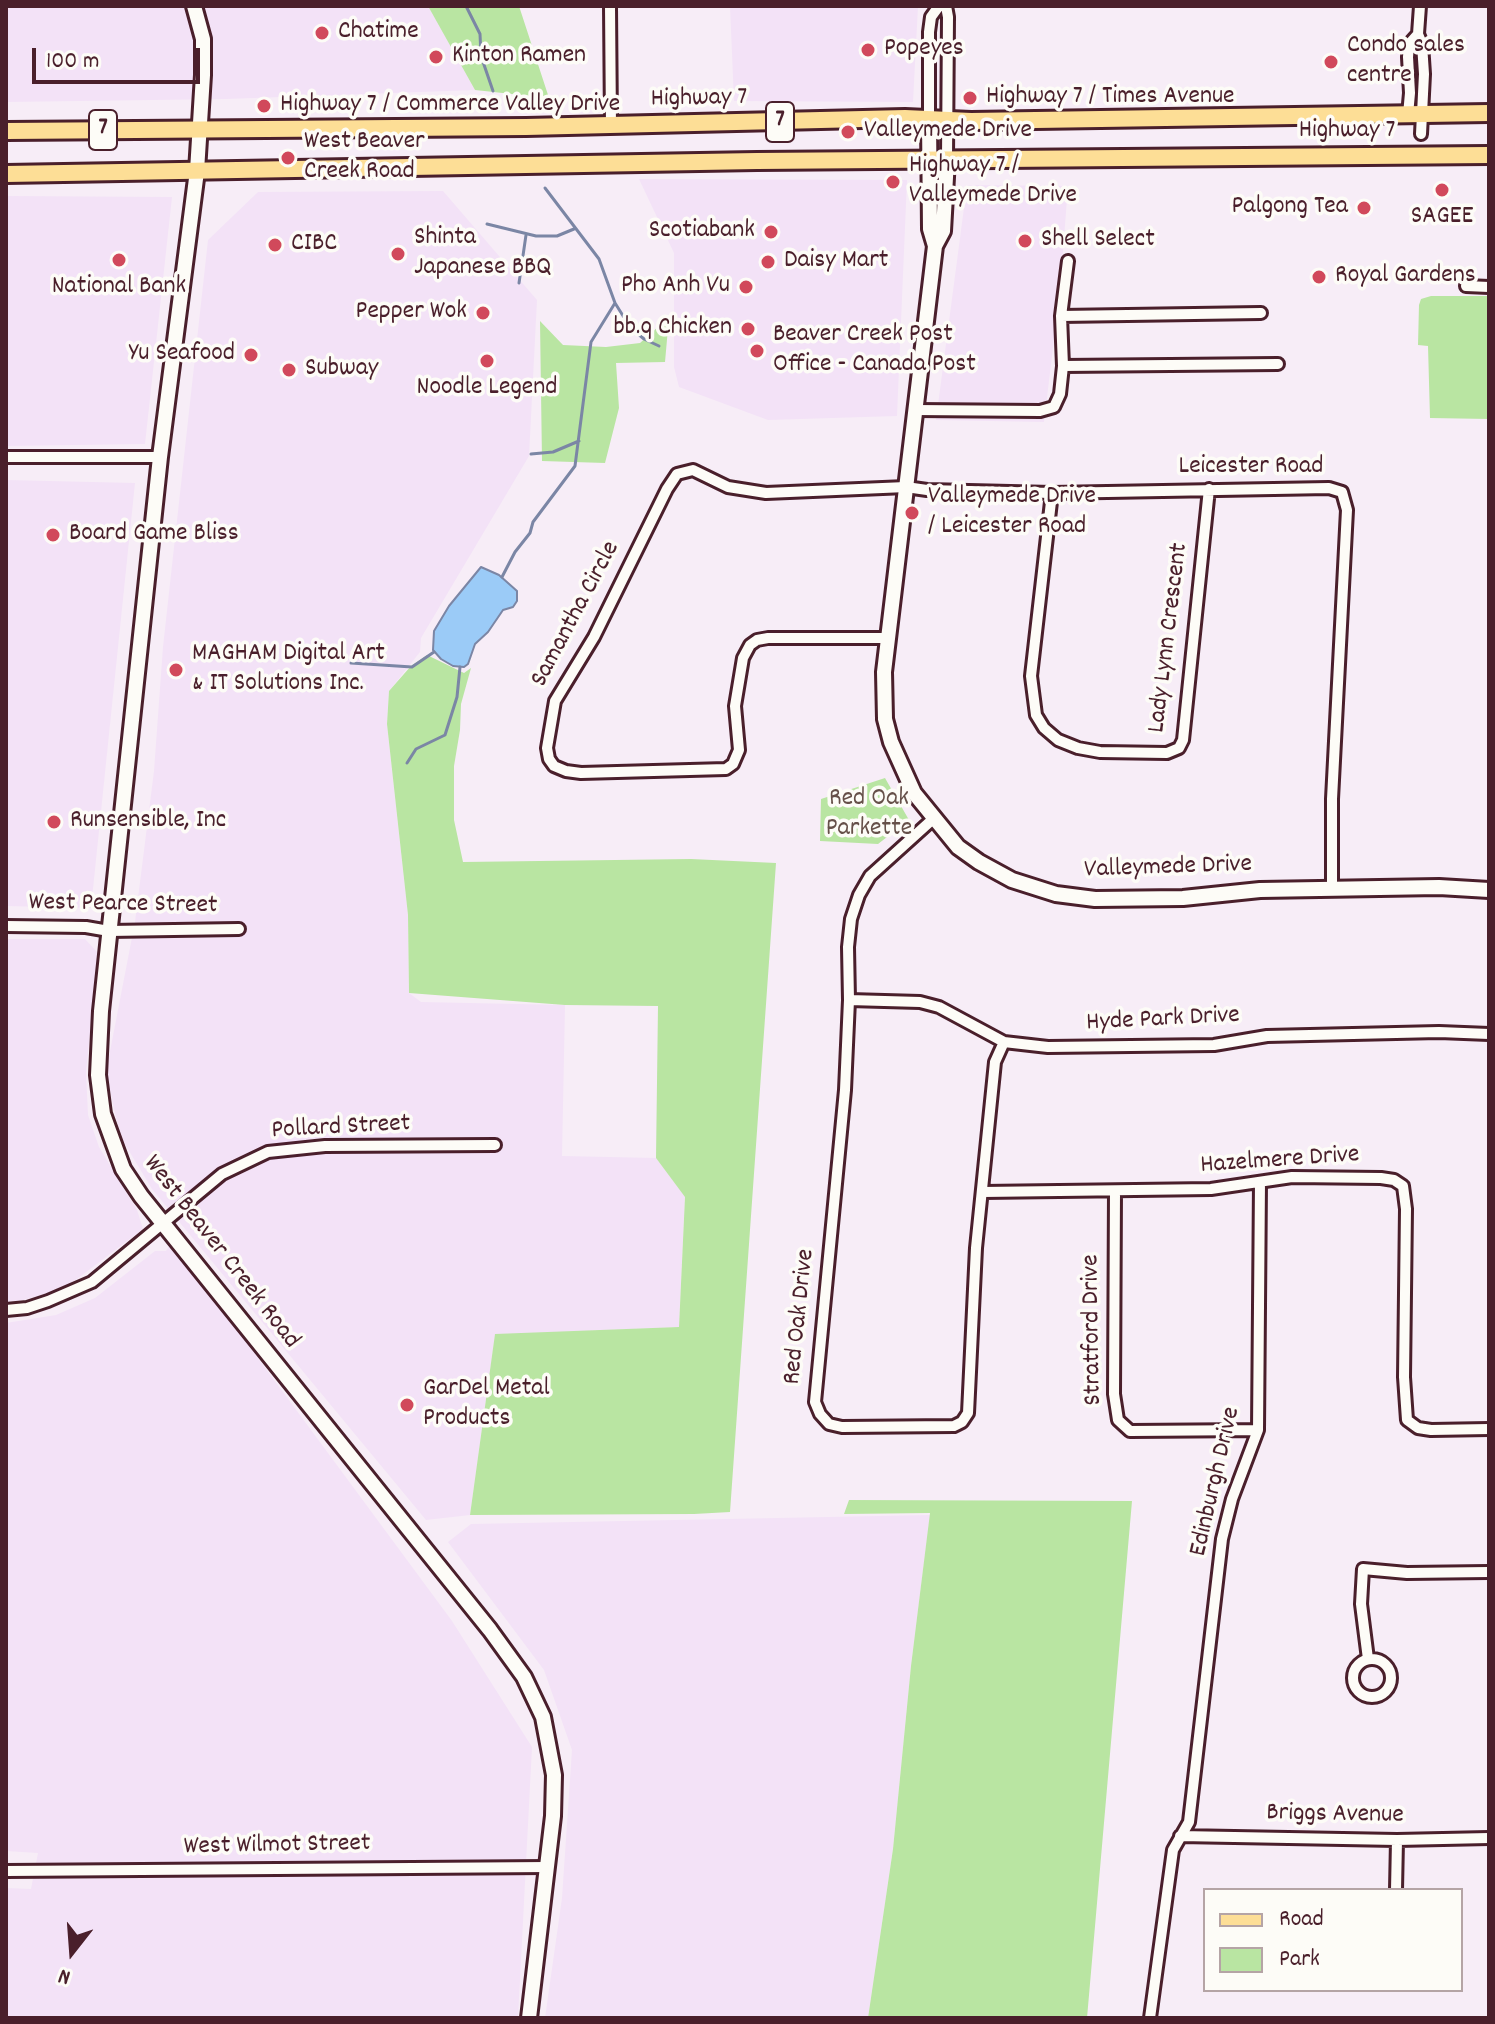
<!DOCTYPE html>
<style>
body{margin:0}
#map{position:relative;width:1495px;height:2024px;overflow:hidden;background:#f7edf7;font-family:Dekko,sans-serif}
canvas{display:block}
.frame{position:absolute;inset:0;border:8px solid #4a1f2b;pointer-events:none}
.legend{position:absolute;left:1203px;top:1888px;width:260px;height:104px;box-sizing:border-box;background:#fdfcf7;border:2px solid #b5a4a5;margin:0;padding:10px 14px;list-style:none;font-size:24px;color:#4a1f2b}
.legend li{display:flex;align-items:center;gap:16px;height:40px}
.legend b{width:40px;border:2px solid #b5a4a5}
.north{position:absolute;left:32px;top:1912px;width:80px;height:80px;-webkit-text-stroke:6px #fdfcf7;paint-order:stroke;rotate:197deg;font-size:22px;font-weight:700;line-height:32px;text-align:center;color:#4a1f2b}
.north::after{content:'';display:block;margin:auto;width:28px;height:36px;background:#4a1f2b;clip-path:polygon(50% 0,100% 100%,50% 72%,0 100%)}
.scale{position:absolute;left:32px;top:48px;width:168px;height:36px;box-sizing:border-box;border:4px solid #4a1f2b;border-top:0;padding-left:10px;font-size:24px;line-height:28px;white-space:nowrap;color:#4a1f2b;-webkit-text-stroke:6px #fdfcf7;paint-order:stroke}
</style>
<div id="map">
<canvas width="1495" height="2024"></canvas>
<div class="frame"></div>
<ul class="legend">
<li><b style="height:10px;background:#fdde96"></b>Road</li>
<li><b style="height:22px;background:#b9e5a2"></b>Park</li>
</ul>
<div class="north">N</div>
<div class="scale">100 m</div>
</div>
<script>
const context = document.querySelector('canvas').getContext('2d');
context.lineJoin = 'round';
function fillPath(path, color) {
  context.fillStyle = color;
  context.fill(path, 'evenodd');
}
function poly(rows) {
  const path = new Path2D();
  for (const r of rows) {
    if (r.length === 3) {
      path.moveTo(r[0] + r[2], r[1]);
      path.arc(r[0], r[1], r[2], 0, 2 * Math.PI);
      continue;
    }
    path.moveTo(r[0], r[1]);
    for (let i = 2; i < r.length; i += 2) path.lineTo(r[i], r[i + 1]);
  }
  return path;
}
function trace(path, color, width, dash) {
  context.strokeStyle = color;
  context.lineWidth = width;
  context.lineCap = dash ? 'butt' : 'round';
  context.setLineDash(dash || []);
  context.stroke(path);
}
function label(font, color, halo, rows, align = 'center') {
  context.font = font + ' Dekko,sans-serif';
  context.lineWidth = 7;
  context.setLineDash([]);
  context.textBaseline = 'middle';
  context.strokeStyle = halo;
  context.fillStyle = color;
  for (const [text, x, y, turn = 0] of rows) {
    context.save();
    context.translate(x, y);
    context.rotate((+turn || 0) * Math.PI / 180);
    context.textAlign = isNaN(turn) ? turn : align;
    if (halo) context.strokeText(text, 0, 0);
    context.fillText(text, 0, 0);
    context.restore();
  }
}
fillPath(poly([
 [6,6,428,6,475,90,226,99,6,102],
 [730,6,918,6,913,102,734,101],
 [639,179,907,180,897,416,768,420,679,387,674,367,674,253],
 [967,185,1068,186,1060,290,1044,422,936,420],
 [443,191,537,300,529,456,421,638,420,652,389,691,387,724,408,915,409,993,421,1002,565,1005,562,1156,656,1158,685,1196,679,1327,495,1335,470,1515,426,1520,152,1189,120,1136,106,1072,135,922,154,771,163,647,208,240,258,192],
 [6,196,172,197,145,444,6,446],
 [6,480,135,483,91,908,6,906],
 [6,939,85,939,98,953,86,1072,88,1115,99,1147,137,1210,143,1229,65,1288,6,1305],
 [169,1246,232,1323,452,1621,532,1747,518,2018,6,2018,6,1888,31,1889,38,1853,6,1851,6,1323,56,1315,95,1298,155,1251,166,1251],
 [930,1515,911,1666,893,1849,868,2018,545,2018,562,1898,572,1750,544,1670,448,1542,471,1524]
]), '#f3e2f7');
fillPath(poly([
 [428,6,519,6,549,98,475,90],
 [1431,296,1489,296,1489,419,1430,418,1428,346,1418,345,1419,305,1421,299],
 [669,317,665,362,616,363,619,408,605,463,542,461,540,321,563,345,606,347,640,343],
 [427,655,464,673,471,668,461,704,460,730,454,766,454,820,463,862,691,859,776,863,730,1512,694,1514,470,1515,495,1334,679,1327,685,1197,656,1158,658,1006,565,1005,409,993,408,915,387,724,389,691,411,666],
 [885,778,909,820,878,844,820,841,821,799],
 [849,1500,1132,1501,1087,2018,868,2018,893,1849,911,1666,930,1513,844,1514]
]), '#b9e5a2');
const water = poly([
 [481,567,499,575,517,591,517,601,513,607,503,610,488,632,475,644,468,664,464,667,453,666,441,659,433,650,434,631,449,606,481,567]
]);
fillPath(water, '#9bcbf7');
trace(water, '#7b86a5', 2);
trace(poly([
 [466,6,480,34,481,56,493,91],
 [545,188,599,259,615,303,630,327,644,339,659,346],
 [487,224,536,236,557,236,574,229],
 [519,283,526,235],
 [531,454,553,452,579,441],
 [502,577,515,552,530,533,533,522,575,466,591,342,615,303],
 [351,663,412,667,434,652],
 [407,763,416,749,445,735,457,697,460,667]
]), '#7b86a5', 3);
const street = poly([
 [610,6,611,126],
 [946,6,948,17,947,159],
 [1420,6,1418,34,1422,44,1424,74,1421,134],
 [1408,115,1410,93,1408,57,1409,44,1418,34],
 [929,119,929,32,931,17,939,6],
 [1466,286,1489,287],
 [1061,316,1261,313],
 [1063,366,1061,316,1068,261],
 [915,410,1040,411,1054,407,1060,394,1063,366,1278,364],
 [6,457,160,457],
 [1052,493,1031,676,1036,715,1044,728,1058,740,1078,748,1100,752,1167,753,1179,748,1183,740,1209,489],
 [886,638,768,638,757,640,750,645,743,658,735,706,739,750,733,764,726,769,581,773,566,771,554,766,549,759,547,748,555,701,594,637,667,489,677,474,693,470,728,487,766,493,906,487,927,490,1052,493,1329,488,1342,492,1347,510,1332,799,1332,889],
 [933,819,870,876,859,895,851,919,848,947,849,1000,845,1090,815,1402,820,1414,829,1424,842,1427,954,1426,962,1422,968,1413,976,1248,995,1062,1004,1042],
 [6,926,86,927,109,931,239,929],
 [849,1000,920,1002,939,1007,1004,1042,1048,1047,1214,1045,1267,1036,1439,1032,1489,1034],
 [1115,1191,1114,1394,1118,1420,1130,1431,1258,1430],
 [983,1192,1211,1189,1292,1177,1381,1178,1394,1180,1403,1186,1406,1209,1404,1377,1407,1420,1418,1428,1431,1430,1489,1429],
 [6,1310,27,1308,48,1301,92,1282,222,1174,268,1152,325,1146,495,1145],
 [1372,1678,19],
 [1368,1659,1361,1604,1363,1569,1407,1573,1489,1572],
 [1180,1836,1397,1840,1489,1838],
 [6,1871,548,1867],
 [1396,1890,1397,1840],
 [1150,2018,1173,1850,1189,1822,1222,1539,1232,1499,1258,1430,1260,1182]
]);
const secondary = poly([
 [194,6,203,39,203,75,197,171,160,457,101,1011,98,1075,103,1114,123,1169,141,1196,490,1630,524,1677,543,1717,554,1775,553,1816,529,2018],
 [929,119,930,229,935,246],
 [947,159,943,231,935,246,884,672,885,719,891,742,914,793,958,847,979,862,1012,880,1056,894,1095,899,1183,898,1260,890,1439,887,1489,890]
]);
const primary = poly([
 [6,131,526,127,905,118,971,121,1489,113],
 [6,174,757,161,1489,155]
]);
trace(street, '#4a1f2b', 16);
trace(secondary, '#4a1f2b', 20);
trace(primary, '#4a1f2b', 22);
trace(street, '#fdfcf7', 10);
trace(secondary, '#fdfcf7', 14);
trace(primary, '#fdde96', 16);
for (const [x, y, r, color] of [
 [322,33,8,"#d1495b"],
 [868,50,8,"#d1495b"],
 [436,57,8,"#d1495b"],
 [1331,62,8,"#d1495b"],
 [970,98,8,"#d1495b"],
 [264,106,8,"#d1495b"],
 [848,132,8,"#d1495b"],
 [288,158,8,"#d1495b"],
 [893,182,8,"#d1495b"],
 [1442,190,8,"#d1495b"],
 [1364,208,8,"#d1495b"],
 [771,232,8,"#d1495b"],
 [1025,241,8,"#d1495b"],
 [275,245,8,"#d1495b"],
 [398,254,8,"#d1495b"],
 [119,260,8,"#d1495b"],
 [768,262,8,"#d1495b"],
 [1319,277,8,"#d1495b"],
 [746,287,8,"#d1495b"],
 [483,313,8,"#d1495b"],
 [748,329,8,"#d1495b"],
 [757,351,8,"#d1495b"],
 [251,355,8,"#d1495b"],
 [487,361,8,"#d1495b"],
 [289,370,8,"#d1495b"],
 [912,513,8,"#d1495b"],
 [53,535,8,"#d1495b"],
 [176,670,8,"#d1495b"],
 [54,822,8,"#d1495b"],
 [407,1405,8,"#d1495b"]
]) {
  const dot = new Path2D();
  dot.arc(x, y, r, 0, 2 * Math.PI);
  context.fillStyle = color;
  context.fill(dot);
  trace(dot, '#fdfcf7', 3);
}
for (const [x, y, w] of [
 [780,122,28],
 [103,130,28]
]) {
  const box = new Path2D();
  box.roundRect(x - w / 2, y - 20, w, 40, 6);
  context.fillStyle = '#fdfcf7';
  context.fill(box);
  trace(box, '#4a1f2b', 2);
}
label('bold 24px', '#4a1f2b', null, [
 ["7",780,122],
 ["7",103,130]
]);
label('26px', '#4a1f2b', '#fdfcf7', [
 ["Chatime",338,33],
 ["Condo sales",1347,47],
 ["centre",1347,77],
 ["Popeyes",884,50],
 ["Kinton Ramen",452,57],
 ["Highway 7 / Times Avenue",986,98],
 ["Highway 7 / Commerce Valley Drive",280,106],
 ["Valleymede Drive",864,132],
 ["West Beaver",304,143],
 ["Creek Road",304,173],
 ["Highway 7 /",909,167],
 ["Valleymede Drive",909,197],
 ["Palgong Tea",1348,208,"right"],
 ["SAGEE",1442,218,"center"],
 ["Scotiabank",755,232,"right"],
 ["Shinta",414,239],
 ["Japanese BBQ",414,269],
 ["Shell Select",1041,241],
 ["CIBC",291,245],
 ["Daisy Mart",784,262],
 ["Royal Gardens",1335,277],
 ["Pho Anh Vu",730,287,"right"],
 ["National Bank",119,288,"center"],
 ["Pepper Wok",467,313,"right"],
 ["bb.q Chicken",732,329,"right"],
 ["Beaver Creek Post",773,336],
 ["Office - Canada Post",773,366],
 ["Yu Seafood",235,355,"right"],
 ["Subway",305,370],
 ["Noodle Legend",487,389,"center"],
 ["Valleymede Drive",928,498],
 ["/ Leicester Road",928,528],
 ["Board Game Bliss",69,535],
 ["MAGHAM Digital Art",192,655],
 ["& IT Solutions Inc.",192,685],
 ["Runsensible, Inc",70,822],
 ["GarDel Metal",423,1390],
 ["Products",423,1420]
], 'left');
label('26px', '#4a1f2b', '#fdfcf7', [
 ["Highway 7",699,100,-1],
 ["Highway 7",1347,132],
 ["Leicester Road",1251,468],
 ["Samantha Circle",577,615,-62],
 ["Lady Lynn Crescent",1170,638,-83],
 ["Valleymede Drive",1168,869,-2],
 ["West Pearce Street",123,906,1],
 ["Hyde Park Drive",1163,1021,-3],
 ["Pollard Street",341,1129,-3],
 ["Hazelmere Drive",1280,1162,-4],
 ["West Beaver Creek Road",220,1253,52],
 ["Red Oak Drive",801,1317,-84],
 ["Stratford Drive",1094,1330,-91],
 ["Edinburgh Drive",1217,1482,-77],
 ["Briggs Avenue",1335,1816,1],
 ["West Wilmot Street",277,1847,-1]
]);
label('26px', '#665049', '#fdfcf7', [
 ["Red Oak",869,800],
 ["Parkette",869,830]
]);
</script>
